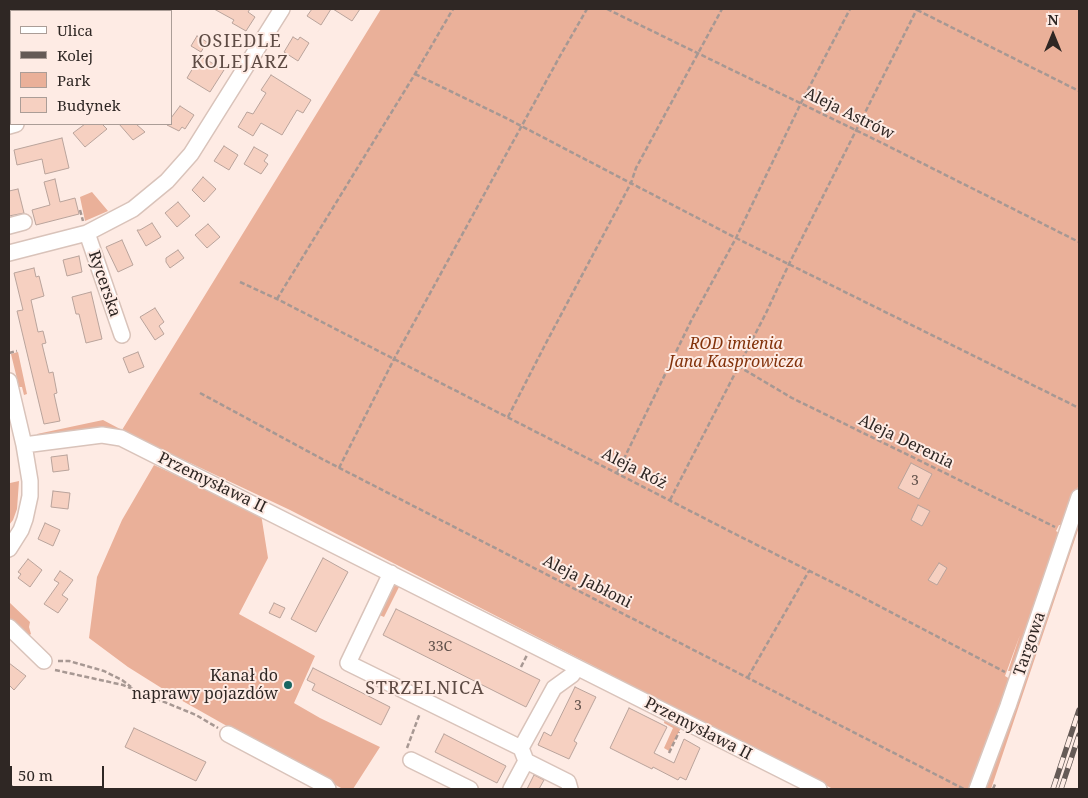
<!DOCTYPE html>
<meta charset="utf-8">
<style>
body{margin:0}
#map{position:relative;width:1088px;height:798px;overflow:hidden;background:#feebe4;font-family:"Noto Serif",serif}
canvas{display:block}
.frame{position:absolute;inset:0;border:10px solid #2f2724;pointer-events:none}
.legend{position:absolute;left:10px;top:10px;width:162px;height:115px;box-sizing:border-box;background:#feebe4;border:1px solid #ab9d97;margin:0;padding:6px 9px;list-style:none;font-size:15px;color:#2f2724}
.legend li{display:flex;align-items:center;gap:10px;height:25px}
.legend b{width:25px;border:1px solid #ab9d97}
.north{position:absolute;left:1028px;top:10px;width:50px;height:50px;-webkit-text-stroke:4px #feebe4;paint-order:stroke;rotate:0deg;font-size:14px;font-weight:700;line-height:20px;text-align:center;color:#2f2724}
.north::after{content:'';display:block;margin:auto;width:18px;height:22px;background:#2f2724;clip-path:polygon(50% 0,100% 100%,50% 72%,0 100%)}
.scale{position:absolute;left:10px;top:766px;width:94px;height:22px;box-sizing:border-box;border:2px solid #2f2724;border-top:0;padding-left:6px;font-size:15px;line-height:18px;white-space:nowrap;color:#2f2724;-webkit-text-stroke:4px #feebe4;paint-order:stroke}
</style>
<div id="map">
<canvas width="1088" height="798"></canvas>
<div class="frame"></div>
<ul class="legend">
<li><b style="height:6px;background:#fff"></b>Ulica</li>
<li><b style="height:6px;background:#655a56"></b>Kolej</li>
<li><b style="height:14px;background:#eab099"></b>Park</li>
<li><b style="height:14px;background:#f6d0c1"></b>Budynek</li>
</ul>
<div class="north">N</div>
<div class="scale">50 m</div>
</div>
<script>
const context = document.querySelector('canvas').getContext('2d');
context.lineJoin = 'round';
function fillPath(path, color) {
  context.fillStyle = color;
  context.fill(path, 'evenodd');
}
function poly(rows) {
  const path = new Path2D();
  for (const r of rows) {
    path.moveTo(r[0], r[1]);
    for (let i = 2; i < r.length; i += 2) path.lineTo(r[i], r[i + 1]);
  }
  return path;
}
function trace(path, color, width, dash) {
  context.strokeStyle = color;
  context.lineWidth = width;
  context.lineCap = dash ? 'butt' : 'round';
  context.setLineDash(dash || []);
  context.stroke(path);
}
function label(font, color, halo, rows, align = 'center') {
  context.font = font + ' "Noto Serif",serif';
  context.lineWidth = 4;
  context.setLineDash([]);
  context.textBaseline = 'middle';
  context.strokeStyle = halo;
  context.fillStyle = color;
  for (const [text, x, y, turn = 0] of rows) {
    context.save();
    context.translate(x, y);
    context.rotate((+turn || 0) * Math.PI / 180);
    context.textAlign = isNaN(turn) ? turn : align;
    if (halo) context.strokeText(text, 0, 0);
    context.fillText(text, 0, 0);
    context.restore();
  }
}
fillPath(poly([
 [9,9,130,9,128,11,14,11],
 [381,9,1079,9,1079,484,1065,525,1059,525,1056,531,1059,533,1014,671,1008,671,1020,635,1005,676,1010,679,1010,682,970,788,966,789,833,789,290,510,169,453,168,457,122,434,38,438,37,434,103,420,122,430],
 [92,192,108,211,85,221,80,197],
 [18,352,27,394,24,395,22,387,19,387,11,354],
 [154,465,261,514,268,558,239,614,315,656,294,703,320,718,380,747,353,789,343,789,273,752,179,699,128,667,89,638,97,577,122,520],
 [9,477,10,483,19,481,17,509,13,520,9,525],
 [1079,518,1079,527,991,789,983,789],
 [401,583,384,617,377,614,392,584],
 [9,602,30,622,29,627,31,634,27,637,9,622],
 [665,717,682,726,669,751,664,748,673,728,664,723]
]), '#eab099');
const building = poly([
 [214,9,250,9,248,12,255,17,246,31,232,23,234,20,214,9],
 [312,9,331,9,321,25,307,16,312,9],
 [333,9,360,9,352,21,333,9],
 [197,36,207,42,201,52,191,46,197,36],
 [293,37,298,40,300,37,309,43,298,61,284,52,293,37],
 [200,56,224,70,210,92,187,78,200,56],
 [271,75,311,100,303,113,297,110,282,135,261,123,253,136,238,127,247,112,253,114,266,93,261,90,271,75],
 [180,106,194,115,185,129,182,127,179,131,167,125,171,124,171,118,180,106],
 [85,124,102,124,107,129,85,147,73,133,85,124],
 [119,124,136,124,145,132,133,140,119,124],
 [62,138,69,168,45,174,42,159,17,165,14,150,62,138],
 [224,146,238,155,229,170,214,161,224,146],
 [254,147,268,155,264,161,268,164,261,174,244,164,254,147],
 [203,177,216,189,204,202,192,190,203,177],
 [55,179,60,202,75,198,79,214,36,225,32,210,50,205,44,182,55,179],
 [18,189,24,213,9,216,9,191,18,189],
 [178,202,190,216,177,227,165,213,178,202],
 [152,223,161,237,146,246,137,230,140,230,152,223],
 [208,224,220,237,207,248,195,235,208,224],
 [122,240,133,265,118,272,106,247,122,240],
 [178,250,184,258,170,268,166,262,166,258,178,250],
 [79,256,82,272,67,276,63,260,79,256],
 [34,268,36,277,39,276,44,296,31,300,38,332,43,331,46,343,42,344,49,373,53,372,57,393,54,394,60,421,44,424,17,311,23,310,14,273,34,268],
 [91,292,102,339,86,343,79,314,76,314,72,297,91,292],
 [155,308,164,322,159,326,164,334,155,340,140,317,155,308],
 [138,352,144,367,129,373,123,358,138,352],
 [67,455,69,470,53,472,51,457,67,455],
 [911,463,932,474,919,499,898,488,911,463],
 [53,491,70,493,68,509,51,507,53,491],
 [918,505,930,511,922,526,911,520,918,505],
 [45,523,60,530,53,546,38,539,45,523],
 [323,558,348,572,316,632,291,619,323,558],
 [28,559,42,570,30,587,18,578,21,574,18,572,28,559],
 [939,563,947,568,937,585,928,580,939,563],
 [60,571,73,580,62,595,68,599,58,613,44,604,59,583,54,580,60,571],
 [274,603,285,608,280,618,269,613,274,603],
 [396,609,540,680,526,707,383,635,396,609],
 [9,663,26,676,14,690,9,685,9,663],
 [313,668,390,707,381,725,312,690,315,684,307,680,313,668],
 [575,687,596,697,574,741,577,743,569,759,538,745,544,732,551,736,575,687],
 [629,708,667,727,654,753,674,763,684,739,700,748,686,780,680,777,678,780,653,767,652,769,610,748,629,708],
 [134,728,206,762,196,781,125,747,134,728],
 [444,734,506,766,497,783,435,752,444,734],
 [534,775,544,780,539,789,527,789,534,775]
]);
fillPath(building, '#f6d0c1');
trace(building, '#b9a39b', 1);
const minor = poly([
 [141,11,142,9],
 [9,77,11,85],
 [9,126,16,124],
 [9,226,24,222],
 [87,233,122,335],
 [9,253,87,233,133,209,167,181,191,154,282,9],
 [9,381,24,445,30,481,30,496,25,519,21,530,9,549],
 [24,445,102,435,121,438,819,789],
 [391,573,348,663,521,748,526,761,568,782,570,789],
 [9,627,44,661],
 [228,734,326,786,328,789],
 [521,748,554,688,572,675,577,668],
 [411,760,470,789],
 [511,789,526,761],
 [977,789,1008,706,1079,497]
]);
trace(minor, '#d9c3ba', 18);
trace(poly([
 [607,9,878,141,1079,242],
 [917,10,1079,91],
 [415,74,506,118,736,238,1079,408],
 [80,210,83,221],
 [240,282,279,300,739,536,858,595,1005,672],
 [277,299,415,74,453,9],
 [9,353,17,351],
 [738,366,792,398,1055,527],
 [200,393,324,460,964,789],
 [508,417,546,343,631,183,636,168,722,9],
 [339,468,394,359,560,56,587,9],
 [617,473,692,319,736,238,801,103,850,9],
 [670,500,766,313,789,264,917,9],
 [58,661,69,661,104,671,122,680,131,687],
 [521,667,527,655],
 [55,670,123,685,196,715,218,728],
 [748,677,809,571],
 [407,748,420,713],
 [669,753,679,732],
 [993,789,996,782]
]), '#a79893', 2.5, [5, 2.5]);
trace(minor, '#fff', 15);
const rail = poly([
 [9,786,12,789],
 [1053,789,1079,710],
 [1061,789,1079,735]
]);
trace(rail, '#655a56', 5.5);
trace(rail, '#feebe4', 4, [11]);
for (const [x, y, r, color] of [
 [288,685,5,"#196662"]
]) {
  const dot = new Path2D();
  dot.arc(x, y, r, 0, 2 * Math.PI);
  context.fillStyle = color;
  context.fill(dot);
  trace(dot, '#feebe4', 2);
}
label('14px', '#61514b', null, [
 ["3",915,481],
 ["33C",440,647],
 ["3",578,706]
]);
label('16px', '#2f2724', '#feebe4', [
 ["Aleja Astrów",849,114,26],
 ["Rycerska",104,284,71],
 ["Aleja Derenia",906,442,26],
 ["Aleja Róż",634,469,27],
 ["Przemysława II",212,483,26],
 ["Aleja Jabłoni",587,582,27],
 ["Targowa",1030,644,-71],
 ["Przemysława II",698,729,27]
]);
label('italic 16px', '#82320b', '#feebe4', [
 ["ROD imienia",736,344],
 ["Jana Kasprowicza",736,362]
]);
label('16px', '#2f2724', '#feebe4', [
 ["Kanał do",278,676],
 ["naprawy pojazdów",278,694]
], 'right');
context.letterSpacing = '1px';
label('18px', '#5e4b44', '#feebe4', [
 ["OSIEDLE",240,42],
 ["KOLEJARZ",240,63],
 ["STRZELNICA",425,689]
]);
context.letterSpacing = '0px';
</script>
